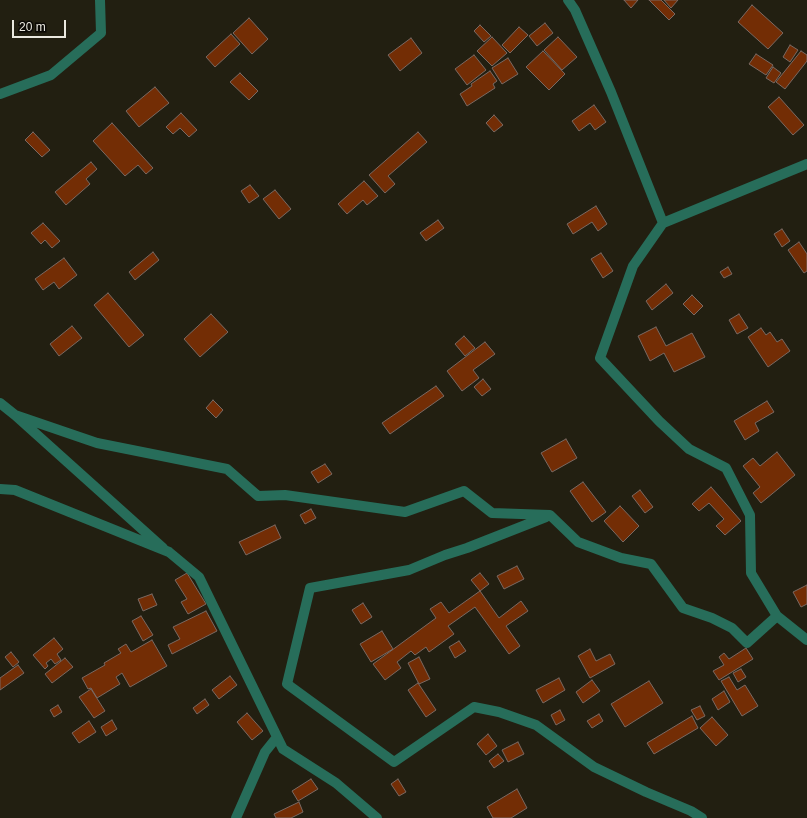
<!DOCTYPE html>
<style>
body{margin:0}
#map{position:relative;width:807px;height:818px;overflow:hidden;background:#221f11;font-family:Helvetica,sans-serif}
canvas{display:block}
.scale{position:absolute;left:12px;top:20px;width:54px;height:18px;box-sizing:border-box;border:2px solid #eae8df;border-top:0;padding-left:5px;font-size:12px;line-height:14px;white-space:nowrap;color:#eae8df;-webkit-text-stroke:3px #0a0804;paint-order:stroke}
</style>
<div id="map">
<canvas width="807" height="818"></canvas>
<div class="scale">20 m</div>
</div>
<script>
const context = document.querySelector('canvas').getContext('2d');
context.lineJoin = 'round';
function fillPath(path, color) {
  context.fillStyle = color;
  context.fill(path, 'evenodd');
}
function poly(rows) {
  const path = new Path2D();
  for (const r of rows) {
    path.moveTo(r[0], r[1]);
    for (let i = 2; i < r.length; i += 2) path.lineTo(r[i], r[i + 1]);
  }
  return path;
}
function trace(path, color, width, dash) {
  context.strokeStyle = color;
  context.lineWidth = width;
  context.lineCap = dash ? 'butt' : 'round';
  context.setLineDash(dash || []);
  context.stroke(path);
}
const building = poly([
 [624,0,638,0,631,8,624,0],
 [649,0,661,0,675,14,669,20,649,0],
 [664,0,678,0,671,8,664,0],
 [752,5,783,33,768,49,738,22,752,5],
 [249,18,268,39,252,54,233,33,249,18],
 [545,23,553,33,537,46,529,36,545,23],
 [480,25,491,36,484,42,474,31,480,25],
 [519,27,528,35,510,53,502,45,519,27],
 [231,34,240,44,215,67,206,57,231,34],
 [492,37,507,53,492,66,477,51,492,37],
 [558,37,577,57,562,70,544,50,558,37],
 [411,38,422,53,400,71,388,55,411,38],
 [790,45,798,50,790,62,783,57,790,45],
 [543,51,565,74,549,90,526,67,543,51],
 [801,51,807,55,807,61,785,89,776,82,801,51],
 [756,54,773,65,766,75,749,64,756,54],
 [474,55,486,70,467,85,455,69,474,55],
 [508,58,518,74,502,84,492,68,508,58],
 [773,67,781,73,774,83,766,78,773,67],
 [490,71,497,81,493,84,495,88,467,106,460,94,472,86,471,84,490,71],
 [240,73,258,91,249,100,230,82,240,73],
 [155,87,169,103,139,127,126,111,155,87],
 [779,97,804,125,793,135,768,107,779,97],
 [594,105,606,122,595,130,590,123,579,131,572,121,594,105],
 [181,113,197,130,189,137,180,128,173,134,166,127,181,113],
 [494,115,503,125,494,132,486,123,494,115],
 [112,123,153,168,146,174,138,165,125,176,93,141,112,123],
 [33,132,50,150,42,157,25,140,33,132],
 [418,132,427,142,388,176,395,184,385,193,369,175,418,132],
 [91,162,97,169,86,179,90,184,66,205,55,192,91,162],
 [364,181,378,196,367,205,363,200,347,214,338,204,364,181],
 [250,185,259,196,249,203,241,191,250,185],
 [275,190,291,209,279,219,263,199,275,190],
 [596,206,607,224,598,231,592,222,573,234,567,224,596,206],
 [438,220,444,228,426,241,420,233,438,220],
 [43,223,60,241,52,248,45,240,41,244,31,233,43,223],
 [782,229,790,241,782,247,774,234,782,229],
 [799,242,807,254,807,271,804,273,788,250,799,242],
 [153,252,159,260,135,280,129,272,153,252],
 [601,253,613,271,603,278,591,259,601,253],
 [64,258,77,275,59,289,54,282,43,290,35,279,64,258],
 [728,267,732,274,724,278,720,272,728,267],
 [666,284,673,293,652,310,646,301,666,284],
 [108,293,144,335,129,347,94,305,108,293],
 [692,295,703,306,694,315,683,304,692,295],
 [211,314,228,332,200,357,184,339,211,314],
 [739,314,748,328,737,334,729,320,739,314],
 [72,326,82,338,59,356,50,344,72,326],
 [656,327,666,346,692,333,705,357,674,372,664,353,650,361,638,336,656,327],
 [761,328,766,335,770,332,777,342,782,339,790,351,768,367,748,337,761,328],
 [464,336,475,348,465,356,455,344,464,336],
 [485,342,495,354,473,370,479,378,462,391,447,371,485,342],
 [483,379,491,389,482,396,474,387,483,379],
 [436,386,444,396,390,434,382,423,436,386],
 [213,400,223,410,216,418,206,408,213,400],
 [767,401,774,412,755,423,759,431,745,440,734,421,767,401],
 [566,439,577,458,552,472,541,453,566,439],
 [777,452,795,475,761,503,753,493,760,487,743,466,753,458,760,466,777,452],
 [325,464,332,474,318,483,311,472,325,464],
 [583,482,606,512,592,522,570,491,583,482],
 [711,487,741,521,725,535,716,526,724,519,709,503,699,511,692,504,711,487],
 [640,490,653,507,645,513,632,496,640,490],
 [620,506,639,526,623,542,604,521,620,506],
 [311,509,316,518,305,524,300,515,311,509],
 [275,525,281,538,246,555,239,542,275,525],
 [517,566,524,579,504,589,497,576,517,566],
 [187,573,206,604,188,614,181,602,187,599,175,580,187,573],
 [480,573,489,584,480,591,471,580,480,573],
 [807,585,807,604,801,607,793,592,807,585],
 [480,591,499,618,521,601,528,611,506,626,520,646,509,654,475,607,448,626,454,634,429,652,426,647,415,655,411,651,397,662,401,668,385,680,373,664,436,618,430,609,441,602,449,613,480,591],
 [152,594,157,605,143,611,138,599,152,594],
 [363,603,372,617,361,624,352,610,363,603],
 [206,611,217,631,172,654,168,645,180,639,173,627,206,611],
 [141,616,153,635,143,641,132,621,141,616],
 [382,631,393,649,371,662,360,644,382,631],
 [54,638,63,649,57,654,61,660,55,664,51,659,46,663,48,666,45,669,33,655,54,638],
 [152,640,167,666,130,687,122,673,116,677,120,684,97,698,91,688,88,689,82,678,105,665,104,663,121,653,118,649,126,644,131,652,152,640],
 [459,641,466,651,455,658,449,647,459,641],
 [746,648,753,659,719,680,713,671,724,665,719,657,724,653,729,659,746,648],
 [590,649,596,661,610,654,615,664,590,678,578,656,590,649],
 [11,652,19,662,13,667,5,657,11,652],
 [419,657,430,679,419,684,408,663,419,657],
 [65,658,73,667,52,683,45,674,65,658],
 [18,665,24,673,0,690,0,678,18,665],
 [741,669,746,677,738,682,733,673,741,669],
 [230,676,237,685,219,699,212,690,230,676],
 [729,677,737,690,745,685,758,706,742,716,721,681,729,677],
 [559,678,565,690,543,703,536,690,559,678],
 [592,680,600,691,583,703,576,692,592,680],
 [649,681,663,703,625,727,611,704,649,681],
 [418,683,436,710,426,717,408,690,418,683],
 [91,689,105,711,94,718,79,697,91,689],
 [724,691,730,702,718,710,712,699,724,691],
 [205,699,209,705,197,714,193,708,205,699],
 [58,705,62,712,54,717,50,710,58,705],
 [700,706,705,716,697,720,691,710,700,706],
 [560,710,565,720,556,725,551,715,560,710],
 [247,713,263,731,252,740,237,722,247,713],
 [599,714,603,721,592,728,587,721,599,714],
 [692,716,698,728,654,754,647,743,692,716],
 [712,717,728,735,716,746,700,728,712,717],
 [112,720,117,729,106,736,101,727,112,720],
 [89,721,96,732,79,743,72,733,89,721],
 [488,734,497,746,486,755,477,744,488,734],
 [518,742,524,754,508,762,502,750,518,742],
 [498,754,504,761,494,768,489,761,498,754],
 [311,779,318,789,298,801,292,791,311,779],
 [398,779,406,792,399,796,391,784,398,779],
 [517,789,527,808,511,818,493,818,487,807,517,789],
 [299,802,303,812,291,818,276,818,274,814,299,802]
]);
fillPath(building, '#732d05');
trace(building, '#7a6962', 1);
trace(poly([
 [568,0,575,10,611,92,663,223],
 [0,94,51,75,101,33,100,0],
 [0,403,15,415,163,548],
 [15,415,97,443,227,469,258,496,285,495,405,512,464,491,492,513,550,515,578,542,621,558,651,564,683,608,712,618,732,628,747,643,777,616,807,640],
 [0,489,15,490,169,552,199,577,283,749,336,783,377,818],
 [546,517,467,548,445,555,409,570,310,588,287,684,394,762,474,707,499,712,536,725,594,767,646,792,691,811,702,818],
 [777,616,751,573,750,515,726,468,689,449,659,421,600,358,633,266,663,223,807,164],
 [236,818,265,752,277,737]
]), '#276d5a', 10);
</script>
